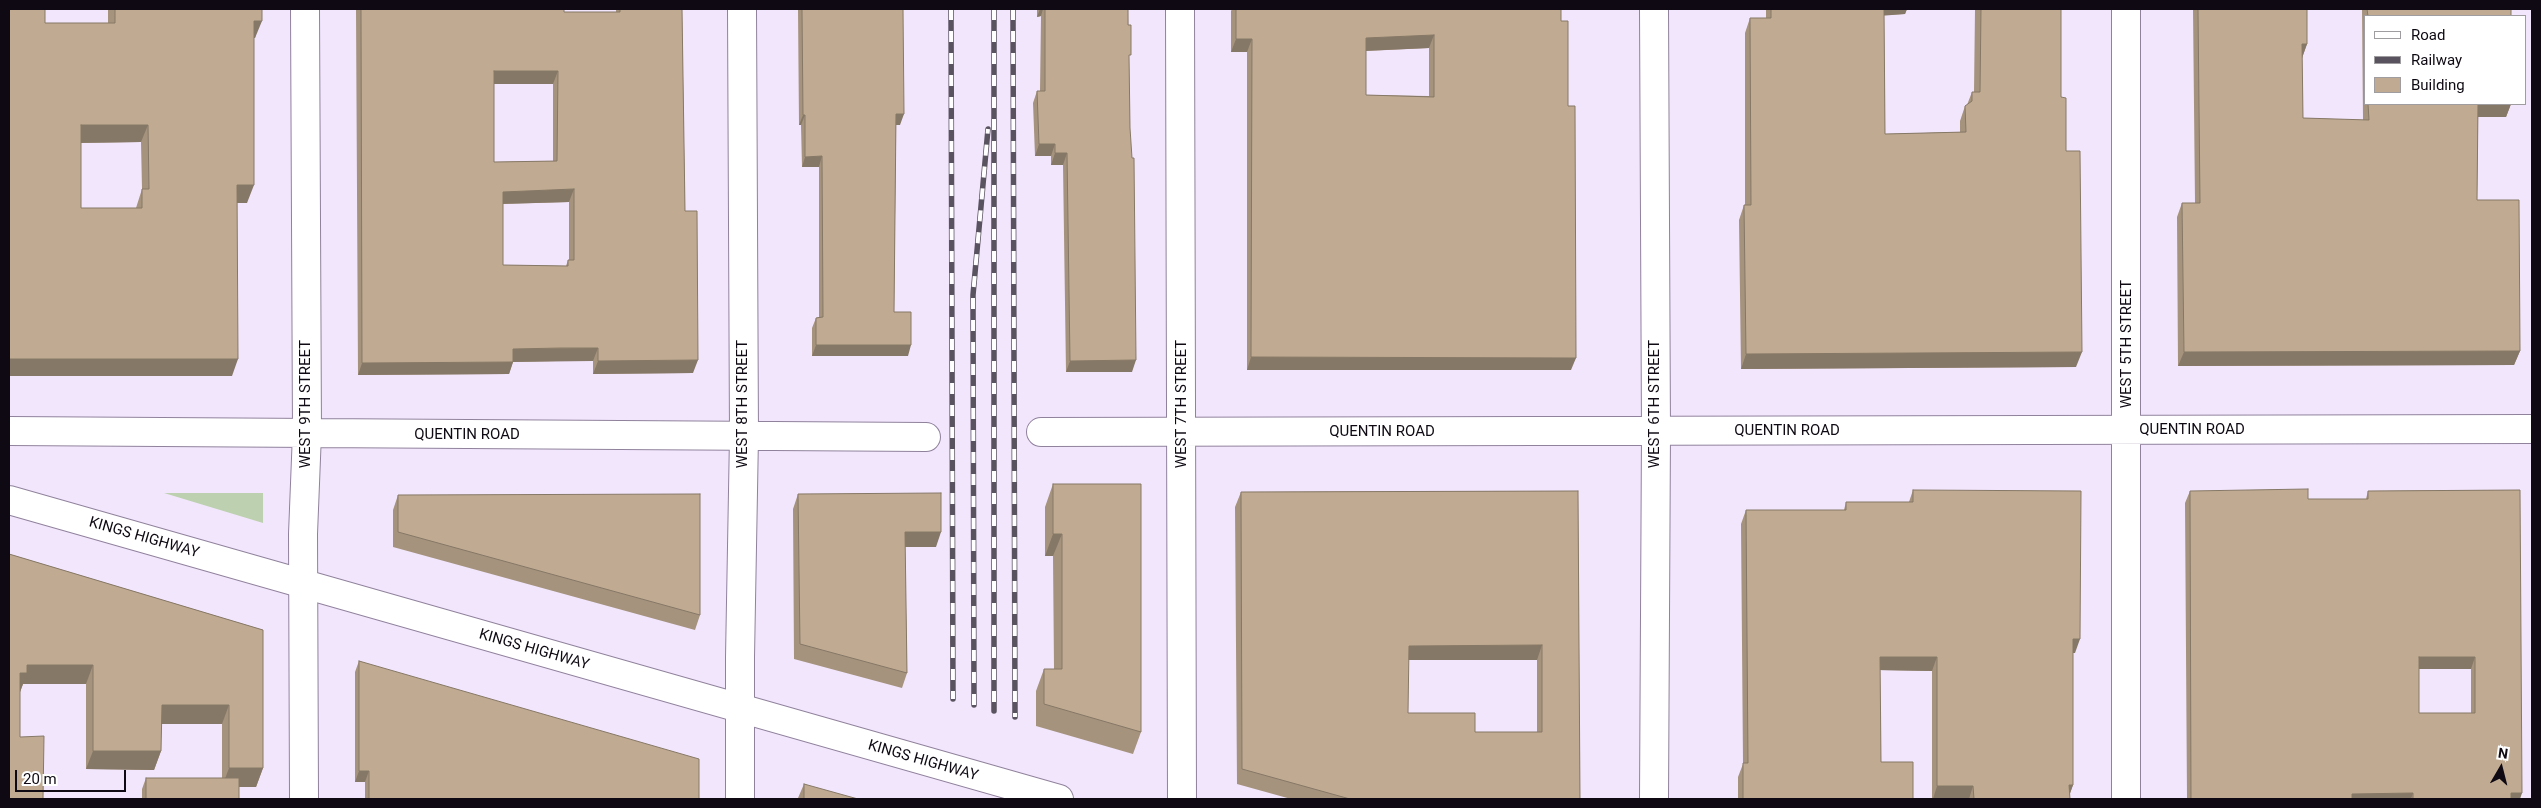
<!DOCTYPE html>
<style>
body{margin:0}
#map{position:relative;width:2541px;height:808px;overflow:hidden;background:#f2e6fd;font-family:Roboto,sans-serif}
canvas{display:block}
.frame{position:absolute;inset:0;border:10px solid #0e0912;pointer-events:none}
.legend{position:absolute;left:2364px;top:15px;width:162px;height:90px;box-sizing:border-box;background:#fff;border:1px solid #9f9da0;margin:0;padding:6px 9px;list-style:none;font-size:15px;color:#0e0912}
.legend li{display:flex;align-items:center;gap:10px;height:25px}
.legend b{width:25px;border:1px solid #9f9da0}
.north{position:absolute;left:2476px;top:743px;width:50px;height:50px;-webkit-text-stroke:4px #fff;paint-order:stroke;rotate:8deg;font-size:14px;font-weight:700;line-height:20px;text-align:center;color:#0e0912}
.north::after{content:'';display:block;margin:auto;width:18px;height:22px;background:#0e0912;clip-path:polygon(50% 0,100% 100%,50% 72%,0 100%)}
.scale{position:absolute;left:15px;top:770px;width:111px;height:22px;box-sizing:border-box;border:2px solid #0e0912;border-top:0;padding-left:6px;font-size:15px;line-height:18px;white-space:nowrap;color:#0e0912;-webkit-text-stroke:4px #fff;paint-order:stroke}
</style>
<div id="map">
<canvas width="2541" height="808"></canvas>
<div class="frame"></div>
<ul class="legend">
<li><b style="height:6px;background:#fff"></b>Road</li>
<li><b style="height:6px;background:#59525f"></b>Railway</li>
<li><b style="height:14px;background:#c0ab92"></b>Building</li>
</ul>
<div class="north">N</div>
<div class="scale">20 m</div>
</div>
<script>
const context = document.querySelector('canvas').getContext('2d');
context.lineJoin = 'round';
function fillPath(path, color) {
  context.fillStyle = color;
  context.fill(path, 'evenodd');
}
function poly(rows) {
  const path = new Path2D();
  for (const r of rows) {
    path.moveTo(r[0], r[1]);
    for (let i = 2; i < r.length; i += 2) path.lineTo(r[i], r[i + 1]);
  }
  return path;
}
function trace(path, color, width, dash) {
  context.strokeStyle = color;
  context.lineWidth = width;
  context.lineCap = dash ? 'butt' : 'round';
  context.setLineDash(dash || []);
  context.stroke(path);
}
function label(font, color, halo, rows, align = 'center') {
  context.font = font + ' Roboto,sans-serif';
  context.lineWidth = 4;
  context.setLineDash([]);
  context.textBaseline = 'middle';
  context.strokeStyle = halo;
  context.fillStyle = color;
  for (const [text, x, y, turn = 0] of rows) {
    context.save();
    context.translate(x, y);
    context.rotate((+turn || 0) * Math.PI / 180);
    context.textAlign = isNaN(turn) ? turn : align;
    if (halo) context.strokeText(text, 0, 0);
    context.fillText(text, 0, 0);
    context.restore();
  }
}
fillPath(poly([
 [164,493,263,493,263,523]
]), '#bdd0af');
const street = poly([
 [1180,9,1182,799],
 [1654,9,1656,432,1654,799],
 [2126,9,2126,799],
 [9,431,926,437],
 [1041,432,2532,429],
 [304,799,303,534,307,433,305,9],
 [740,799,740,657,744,436,742,9]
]);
const secondary = poly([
 [9,500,1059,799]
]);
trace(street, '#90829c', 30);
trace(secondary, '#90829c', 30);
trace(street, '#fff', 28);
trace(secondary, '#fff', 28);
const rail = poly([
 [951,9,953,699],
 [994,9,994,711],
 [1013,9,1015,717],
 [974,705,973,295,988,129]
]);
trace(rail, '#59525f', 5.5);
trace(rail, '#fff', 4, [11]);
fillPath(poly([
 [9,9,45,23,108,23,108,9,262,9,255,38,254,38,247,203,237,203,232,376,9,376],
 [141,142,142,189,136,208,81,208,81,143],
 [356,9,564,9,564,12,616,12,616,9,682,9,685,211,693,373,593,374,593,361,556,361,513,362,509,374,358,375],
 [494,84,553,84,553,161,494,162],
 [569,202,569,260,568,260,566,266,503,265,503,204],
 [798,9,903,9,900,125,896,125,894,312,908,356,812,356,812,328,816,318,819,317,819,167,802,167,801,125,799,125],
 [1037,9,1128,9,1129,61,1132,372,1066,372,1063,165,1051,165,1051,156,1035,156,1033,103,1037,91,1040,91,1041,16,1037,17],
 [1232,9,1561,9,1561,21,1568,106,1571,370,1247,370,1247,52,1231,52,1231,11],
 [1429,48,1429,96,1366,95,1366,51],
 [1766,9,1907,9,1905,14,1884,15,1885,134,1960,132,1960,121,1965,106,1967,105,1972,92,1974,92,1975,9,2061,9,2061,97,2066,151,2076,367,1741,369,1739,220,1744,205,1745,205,1745,33,1750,18,1766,18],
 [2193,9,2307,9,2307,44,2302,58,2303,118,2363,120,2362,9,2511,9,2511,16,2365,16,2365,104,2511,104,2506,117,2478,117,2477,200,2520,351,2514,365,2178,366,2177,217,2182,203,2195,203],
 [1053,484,1141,732,1133,754,1036,726,1036,691,1044,669,1054,669,1053,556,1045,556,1045,507],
 [1913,490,2075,653,2073,653,2073,785,2069,796,2070,799,1932,799,1932,671,1880,670,1881,762,1913,799,1738,799,1738,777,1743,764,1741,524,1746,510,1844,510,1846,502,1909,502],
 [2520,490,2520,799,2187,799,2185,503,2190,491,2308,499,2366,499,2368,491],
 [2419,669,2471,669,2471,713,2419,713],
 [1578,491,1580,799,1291,799,1237,784,1235,507,1241,492],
 [1408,660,1537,660,1537,732,1475,732,1408,713],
 [798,494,936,547,905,547,907,673,902,688,794,659,793,509],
 [398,495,700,615,695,630,393,547,393,510],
 [9,554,263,630,263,768,256,787,239,787,239,799,142,799,142,789,146,778,222,778,222,724,161,724,161,751,154,770,86,769,86,684,23,684,20,692,20,737,9,799],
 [359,661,699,799,365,799,365,782,355,782,355,672],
 [804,784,804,799,798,799,798,798]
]), '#a5937e');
fillPath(poly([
 [1040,9,1043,9,1041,16,1037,17],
 [1881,9,1907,9,1905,14,1879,16],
 [254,21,262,21,255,38,247,38],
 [1434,35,1429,48,1362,51,1366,38],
 [1236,39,1252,39,1247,52,1231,52],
 [2302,44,2307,44,2302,58],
 [494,71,558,71,553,84,489,84],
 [2478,104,2511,104,2506,117,2473,117],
 [896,114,904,114,900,125,892,125],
 [803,115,805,115,801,125,799,125],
 [81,125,148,125,141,142,74,143],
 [1039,144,1055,144,1051,156,1035,156],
 [1055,153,1067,153,1063,165,1051,165],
 [822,156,819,167,802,167,805,157],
 [237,185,254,185,247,203,230,203],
 [574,189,569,202,498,204,503,192],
 [816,345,911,345,908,356,812,356],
 [598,348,593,361,508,362,513,349],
 [2520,351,2514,365,2178,366,2184,352],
 [2082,352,2076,367,1741,369,1746,354],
 [1251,357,1576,358,1571,370,1247,370],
 [9,359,238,359,232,376,9,376],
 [698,360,693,373,593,374,598,361],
 [1136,360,1132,372,1066,372,1070,361],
 [513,362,509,374,358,375,362,363],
 [905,532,941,532,936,547,899,547],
 [1053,534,1062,534,1053,556,1045,556],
 [2073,639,2080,639,2075,653,2068,653],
 [1542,645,1537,660,1403,660,1409,646],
 [1880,657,1937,657,1932,671,1875,670],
 [2419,657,2475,657,2471,669,2415,669],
 [27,665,93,665,86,684,23,684,20,692,13,692,20,673],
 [162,705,229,705,222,724,155,724],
 [93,751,161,751,154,770,86,769],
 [229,768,263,768,256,787,222,787],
 [359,771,369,771,365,782,355,782],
 [2069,785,2073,785,2068,799],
 [1937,786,1973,786,1969,799,1933,799],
 [2413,793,2411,799,2351,799,2352,794],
 [2511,793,2522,793,2520,799,2509,799]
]), '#867866');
const building = poly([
 [9,9,45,9,45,23,115,23,115,9,262,9,262,21,254,21,254,185,237,185,238,359,9,359,9,9],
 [81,125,148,125,149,189,142,189,142,208,81,208,81,125],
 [361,9,564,9,564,12,620,12,620,9,682,9,685,211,697,211,698,360,598,361,598,348,561,348,513,349,513,362,362,363,361,9],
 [494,71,558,71,557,161,494,162,494,71],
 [574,189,574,260,568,260,568,266,503,265,503,192,574,189],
 [802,9,903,9,904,114,896,114,894,312,911,312,911,345,816,345,816,318,823,317,822,156,805,157,805,115,803,115,802,9],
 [1045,9,1128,9,1128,25,1131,25,1131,55,1129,55,1130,128,1132,158,1134,158,1136,360,1070,361,1067,153,1055,153,1055,144,1039,144,1037,91,1045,91,1045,9],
 [1236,9,1561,9,1561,21,1568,21,1568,106,1575,106,1576,358,1251,357,1252,39,1236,39,1236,9],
 [1434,35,1434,97,1366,95,1366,38,1434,35],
 [1771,9,1884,9,1885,134,1966,132,1965,106,1972,101,1972,92,1980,92,1981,9,2061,9,2061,97,2066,98,2066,151,2080,151,2082,352,1746,354,1744,205,1751,205,1750,18,1771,18,1771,9],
 [2198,9,2307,9,2307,44,2302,44,2303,118,2369,120,2368,104,2478,104,2477,200,2519,200,2520,351,2184,352,2182,203,2200,203,2198,9],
 [2367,9,2511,9,2511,16,2368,16,2367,9],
 [1053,484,1141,484,1141,732,1044,704,1044,669,1062,669,1062,534,1053,534,1053,484],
 [2308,489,2308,499,2368,499,2368,491,2520,490,2522,793,2511,793,2511,799,2413,799,2413,793,2352,794,2352,799,2191,799,2190,491,2308,489],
 [2419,657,2475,657,2475,713,2419,713,2419,657],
 [1913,490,2081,491,2080,639,2073,639,2073,785,2069,785,2070,799,1974,799,1973,786,1937,786,1937,657,1880,657,1881,762,1913,762,1913,799,1743,799,1743,763,1748,763,1746,510,1846,510,1846,502,1913,502,1913,490],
 [1578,491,1580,799,1350,799,1242,769,1241,492,1578,491],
 [1542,645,1542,732,1475,732,1475,713,1408,713,1409,646,1542,645],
 [941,493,941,532,905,532,907,673,800,644,798,494,941,493],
 [700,494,700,615,398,532,398,495,700,494],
 [9,554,263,630,263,768,229,768,229,705,162,705,161,751,93,751,93,665,27,665,27,673,20,673,20,737,44,736,43,799,9,799,9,554],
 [359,661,699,759,699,799,369,799,369,771,359,771,359,661],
 [146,778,239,778,239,799,146,799,146,778],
 [804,784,858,799,804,799,804,784]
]);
fillPath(building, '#c0ab92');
trace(building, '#867866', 1);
label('15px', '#0e0912', '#fff', [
 ["WEST 5TH STREET",2127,344,-90],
 ["WEST 9TH STREET",306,404,-90],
 ["WEST 8TH STREET",743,404,-90],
 ["WEST 7TH STREET",1182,404,-90],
 ["WEST 6TH STREET",1655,404,-90],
 ["QUENTIN ROAD",2192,430],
 ["QUENTIN ROAD",1787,431],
 ["QUENTIN ROAD",1382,432],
 ["QUENTIN ROAD",467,435],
 ["KINGS HIGHWAY",144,538,16],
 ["KINGS HIGHWAY",534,650,16],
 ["KINGS HIGHWAY",923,761,16]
]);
</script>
